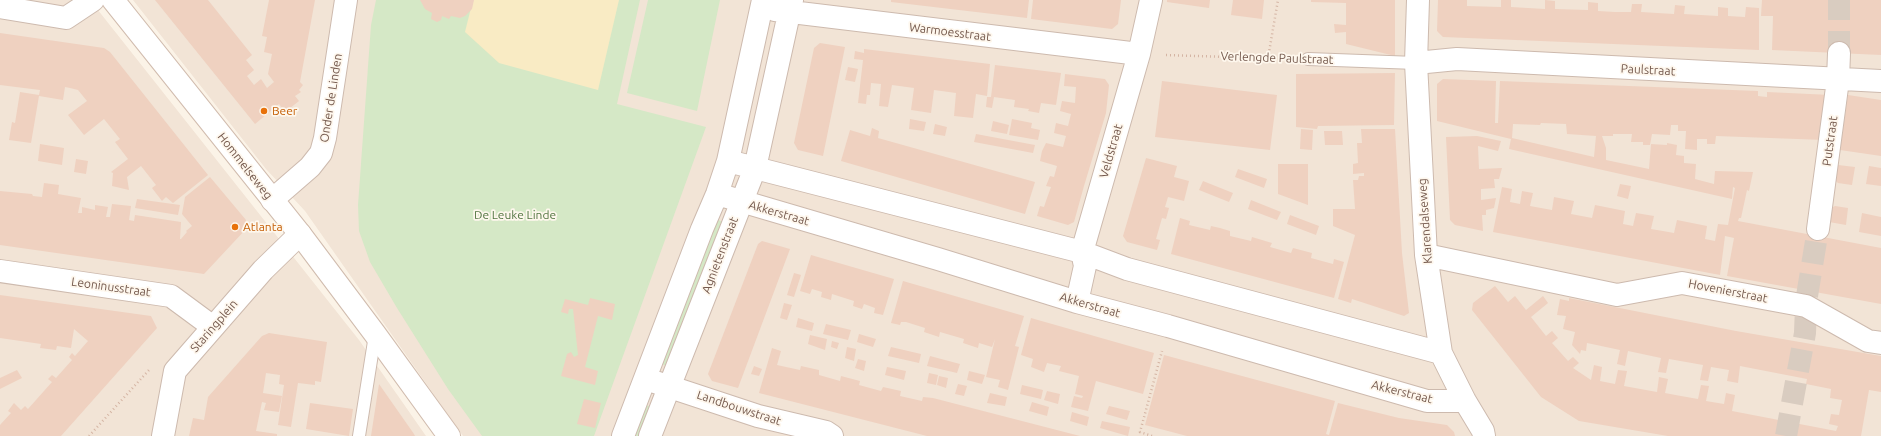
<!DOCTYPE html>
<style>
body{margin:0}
canvas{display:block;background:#fbf3e7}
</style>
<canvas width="1881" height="436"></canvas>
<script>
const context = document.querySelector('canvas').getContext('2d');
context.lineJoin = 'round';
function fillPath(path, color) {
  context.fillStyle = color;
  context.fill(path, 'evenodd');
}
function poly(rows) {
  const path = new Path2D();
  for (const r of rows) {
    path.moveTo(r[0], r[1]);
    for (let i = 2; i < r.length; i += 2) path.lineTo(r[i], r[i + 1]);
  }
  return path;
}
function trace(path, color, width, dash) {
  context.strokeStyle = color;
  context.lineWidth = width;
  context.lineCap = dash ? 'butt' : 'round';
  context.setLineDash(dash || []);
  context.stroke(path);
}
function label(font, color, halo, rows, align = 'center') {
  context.font = font + ' Ubuntu,sans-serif';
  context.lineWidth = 3.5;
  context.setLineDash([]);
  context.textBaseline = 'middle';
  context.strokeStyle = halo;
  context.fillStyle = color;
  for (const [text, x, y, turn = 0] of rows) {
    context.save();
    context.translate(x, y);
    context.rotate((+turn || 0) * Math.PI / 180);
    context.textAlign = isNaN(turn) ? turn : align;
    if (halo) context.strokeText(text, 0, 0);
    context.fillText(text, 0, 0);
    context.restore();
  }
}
fillPath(poly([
 [0,0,90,0,359,340,426,436,0,436],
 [133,0,1881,0,1881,436,463,436,305,211,266,169]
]), '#f2e4d6');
fillPath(poly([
 [376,0,640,0,617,104,706,127,594,436,482,436,448,389,397,308,370,262,359,231,358,205,371,25],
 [648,0,720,0,697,111,627,93],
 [712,217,723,222,669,367,657,362],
 [643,404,655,408,644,436,630,436]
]), '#d5e8c6');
fillPath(poly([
 [473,0,619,0,598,90,499,63,465,32]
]), '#f9ebc4');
fillPath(poly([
 [155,0,208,0,252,55,246,60,254,70,247,76,254,85,261,79,267,88,274,82,268,74,272,54,264,52,267,37,262,36,269,0,315,0,300,82,303,85,299,90,301,92,295,96,299,101,285,112,279,104,255,124],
 [420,0,474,0,472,9,465,16,460,18,451,16,449,19,442,16,441,20,437,22,431,19,432,13,425,9],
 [891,0,1029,0,1027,18,891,2],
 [1033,0,1121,0,1118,24,1112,29,1031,19],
 [1167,0,1210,0,1209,8,1167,2],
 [1233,0,1264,0,1262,19,1231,15],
 [1311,0,1395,0,1395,56,1346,44,1346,32,1335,33,1334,24,1346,25,1346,3,1311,2],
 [1438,0,1467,0,1467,6,1501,7,1501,0,1511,0,1511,7,1545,9,1545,0,1555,1,1555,9,1588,10,1588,2,1598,3,1598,11,1615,12,1631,12,1632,4,1642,4,1641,12,1674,14,1675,5,1685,6,1684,14,1718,16,1718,7,1728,8,1728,16,1745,17,1746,7,1759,8,1759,50,1443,37,1437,31],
 [1762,0,1881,0,1881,55,1772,50,1773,16,1761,16],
 [0,33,104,48,110,52,208,175,173,203,166,197,162,201,152,188,156,185,141,166,127,177,129,190,112,186,113,173,111,172,128,159,115,142,120,139,104,119,84,135,68,115,87,101,78,90,70,88,65,87,63,100,39,96,31,143,9,140,12,122,15,123,20,92,39,95,40,90,0,85],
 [820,43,845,47,823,156,798,150,794,143,814,48],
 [864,49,990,64,987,96,976,94,973,118,954,116,956,93,934,90,931,113,911,110,914,88,892,85,888,107,879,106,881,84,871,83,870,95,867,95,866,104,858,103,863,60,854,59,855,51,864,53],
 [995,65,1061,73,1056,105,1041,103,1039,113,1028,111,1029,109,1014,107,1015,100,994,97,992,108,986,107,987,97,991,97],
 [848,67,858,69,855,82,845,80],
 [1395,73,1394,125,1318,126,1317,129,1296,127,1296,74],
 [1065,74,1105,79,1109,85,1106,113,1084,186,1074,222,1068,225,1037,216,1040,206,1044,207,1047,198,1051,187,1046,186,1050,176,1054,177,1057,166,1040,161,1042,151,1046,143,1063,147,1066,136,1054,133,1056,123,1068,126,1071,114,1060,111,1062,101,1075,103,1076,87,1064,86],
 [1443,79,1496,81,1495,123,1498,123,1500,81,1758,91,1758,96,1767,97,1767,92,1831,95,1824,140,1716,136,1715,144,1707,144,1707,139,1697,139,1697,150,1685,149,1686,131,1678,131,1678,125,1671,125,1670,135,1652,134,1650,145,1643,145,1643,142,1631,142,1632,134,1613,134,1613,136,1602,136,1606,148,1606,160,1649,169,1651,144,1667,145,1667,143,1677,145,1676,155,1684,156,1684,163,1696,164,1695,179,1714,184,1715,171,1753,172,1749,191,1747,190,1741,218,1739,218,1738,221,1881,248,1881,304,1727,276,1734,238,1725,236,1720,275,1493,232,1502,187,1512,189,1510,202,1520,204,1522,191,1533,193,1530,206,1552,210,1554,197,1574,201,1571,214,1592,218,1595,205,1625,211,1623,224,1633,226,1636,213,1654,216,1651,229,1663,231,1674,233,1677,220,1707,226,1705,239,1715,241,1718,224,1728,225,1735,188,1733,187,1732,199,1509,149,1511,139,1437,121,1437,84],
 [1541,123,1566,124,1567,134,1596,136,1594,157,1512,138,1513,124,1540,125],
 [1162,81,1277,95,1270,150,1155,137],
 [1848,95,1881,100,1881,156,1840,150],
 [910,119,926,122,924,131,909,129],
 [1012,119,1032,123,1031,128,1040,130,1038,140,1009,135],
 [993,121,1009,125,1007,134,991,131],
 [935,124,947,127,945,136,933,134],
 [872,128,879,131,878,138,1035,182,1025,214,841,161,850,130,870,136],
 [1301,129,1313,130,1312,150,1300,149],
 [1361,129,1395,129,1402,253,1409,313,1404,316,1352,299,1351,303,1338,299,1355,235,1333,226,1333,209,1355,209,1353,180,1358,180,1359,176,1364,176,1364,173,1353,174,1353,164,1358,163,1357,143,1362,143],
 [1324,131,1342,131,1343,145,1325,145],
 [976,134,1035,145,1033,153,974,142],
 [1477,136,1501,141,1498,151,1478,146,1479,169,1502,168,1499,179,1494,179,1495,188,1481,189,1481,200,1496,198,1494,208,1486,210,1486,215,1482,215,1483,231,1455,225,1450,220,1446,137],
 [40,144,64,148,62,165,38,161],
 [1146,158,1177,166,1174,177,1189,181,1184,201,1168,197,1165,207,1169,208,1166,219,1162,218,1156,239,1160,240,1157,250,1127,242,1123,236],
 [76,159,88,161,86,174,74,172],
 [1278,164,1308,164,1308,205,1278,194],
 [1838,165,1855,167,1852,185,1838,183,1835,180],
 [1869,166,1881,168,1881,186,1866,184],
 [1238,169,1267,179,1264,188,1235,177],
 [210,177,246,220,246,229,204,274,0,245,0,191,32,194,33,196,42,197,44,183,59,185,58,194,81,198,78,213,82,213,82,207,95,210,95,205,108,207,106,217,110,217,112,204,131,206,129,220,134,221,135,215,181,222,180,239,181,239,187,232,186,231,192,226,182,214,185,197],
 [1203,181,1233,193,1229,202,1199,190],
 [1620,184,1631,186,1628,199,1617,196],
 [137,199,180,205,178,215,135,208],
 [1251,200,1281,212,1277,220,1248,209],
 [1835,206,1848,208,1846,225,1829,222,1831,208],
 [1862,213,1881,217,1881,236,1859,232],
 [1290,215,1319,226,1316,235,1287,224],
 [1180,218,1190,221,1189,225,1210,230,1211,226,1220,228,1230,231,1230,236,1251,241,1252,237,1272,243,1270,247,1291,253,1293,248,1312,253,1311,258,1333,264,1334,259,1344,262,1334,298,1171,254],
 [762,241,790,249,738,388,712,381,708,374,758,244],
 [811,255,894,279,883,315,874,313,875,308,864,304,862,309,853,306,854,301,832,294,831,300,821,297,822,292,812,289,810,294,800,291],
 [794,273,801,275,794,297,787,295],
 [903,281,1024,316,1015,346,1019,347,1008,390,998,387,1000,380,986,377,995,339,992,347,979,343,978,348,963,343,964,339,940,332,939,337,924,332,925,328,906,322,901,322,900,325,891,323],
 [1495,286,1508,302,1515,296,1526,310,1543,296,1548,303,1531,317,1546,336,1552,331,1558,338,1552,343,1568,361,1573,357,1579,363,1573,368,1591,380,1594,365,1602,367,1600,381,1615,384,1618,370,1627,371,1624,386,1657,392,1659,377,1668,379,1665,393,1681,396,1698,399,1701,385,1709,386,1706,401,1724,404,1726,393,1735,395,1732,411,1836,431,1838,426,1829,424,1831,414,1839,415,1842,400,1830,398,1831,389,1806,384,1807,379,1740,366,1738,383,1727,381,1729,370,1711,367,1708,381,1700,380,1703,365,1669,359,1666,373,1658,372,1661,358,1628,351,1625,366,1617,364,1620,350,1587,343,1586,351,1581,350,1580,354,1572,345,1575,332,1563,329,1566,316,1557,315,1560,299,1569,301,1569,298,1736,331,1881,356,1881,392,1869,390,1861,436,1668,436,1579,421,1541,397,1472,310,1473,303],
 [0,295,151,316,157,328,61,436,0,436,0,425,11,413,8,411,14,403,21,410,25,406,28,409,52,382,48,379,52,375,56,378,72,360,69,357,72,353,75,356,88,341,74,329,71,348,57,346,56,350,40,348,41,344,0,338],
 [590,298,615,304,612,320,598,316,585,367,598,371,595,385,561,376,567,354,571,352,574,357,578,355,573,309,569,309,568,314,561,312,565,299,588,305],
 [784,303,792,305,787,320,780,318],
 [798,318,814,323,812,331,796,327],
 [1031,318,1154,353,1143,394,1096,381,1088,411,1071,407,1074,396,1082,398,1083,396,1075,394,1079,376,1059,371,1061,366,1047,363,1044,372,1031,367,1033,359,1021,355],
 [826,324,851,330,848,340,823,334],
 [269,333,327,342,321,382,315,381,315,385,298,383,291,427,278,425,284,385,279,384,280,375,266,373,263,393,282,396,279,412,264,410,266,403,262,402,256,431,277,434,277,436,189,436,193,418,204,420,208,397,262,336],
 [859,334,876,339,873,347,857,342],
 [810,335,827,339,825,350,808,344],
 [832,341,839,343,837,349,831,347],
 [847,347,856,349,854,361,845,358],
 [891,347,921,354,919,363,888,356],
 [772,348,781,351,777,365,800,370,801,366,819,370,819,375,840,381,841,376,860,381,859,385,881,391,883,387,901,391,900,396,922,401,923,397,933,398,1080,436,927,436,759,393],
 [1164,355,1335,401,1326,434,1329,435,1338,403,1399,418,1447,425,1454,432,1455,436,1187,436,1145,425],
 [930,356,960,364,957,373,927,366],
 [858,359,866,361,864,371,855,368],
 [754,366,762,369,759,376,751,374],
 [887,367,906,371,904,380,885,375],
 [17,370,22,378,0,389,0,378],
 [969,371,985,375,982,384,967,380],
 [929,373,938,375,936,385,927,383],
 [939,376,948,378,946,388,937,385],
 [379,384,414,434,415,436,371,436],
 [958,384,967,386,964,396,955,394],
 [1022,385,1043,390,1041,399,1020,394],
 [1047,391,1060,394,1058,404,1044,400],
 [990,393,1007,397,1005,406,987,403],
 [584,399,601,403,595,428,577,424],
 [1032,402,1049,407,1047,416,1029,411],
 [310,403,353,409,349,436,306,429],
 [1109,406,1130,411,1127,420,1106,414],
 [1072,412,1089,417,1087,426,1070,421],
 [1102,421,1130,427,1128,436,1100,428]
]), '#efd1c0');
trace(poly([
 [1839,53,1839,0],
 [1807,296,1818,229],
 [1786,436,1805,333,1806,306]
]), '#d9ccc0', 22, [22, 11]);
const lane = poly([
 [1308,59,1416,63],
 [359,436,375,335]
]);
const street = poly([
 [1418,0,1416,63,1426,255,1441,353,1465,401,1483,431,1484,436],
 [0,7,66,18,93,0],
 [775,10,1139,54],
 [1416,63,1457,59,1881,81],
 [728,161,1082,252,1127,269,1441,353],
 [717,194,938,259,1077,302,1168,326,1427,401,1465,401],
 [272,200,310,167,321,153,325,138,346,0],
 [1818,229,1838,80,1839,53],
 [1426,255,1617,295,1682,283,1806,306,1868,341,1881,343],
 [0,271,171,296,213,327],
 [1077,302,1085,266,1082,252,1139,54,1151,0],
 [655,382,758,416,826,432,832,436],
 [163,436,175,371,263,270,300,234],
 [623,436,702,229,717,194,728,161,763,0],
 [650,436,755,168,792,0]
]);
const secondary = poly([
 [113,0,300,234,375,334,449,436]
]);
trace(lane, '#cdbaae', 14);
trace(street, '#cdbaae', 24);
trace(secondary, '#d1bcae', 24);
trace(poly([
 [1166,55,1288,59],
 [1268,58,1278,0],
 [89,436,149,370],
 [1152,436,1140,432,1162,351]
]), '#d4b4a3', 2.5, [1, 3]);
trace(lane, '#fff', 12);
trace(street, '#fff', 22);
trace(secondary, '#fff', 22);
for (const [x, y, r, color] of [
 [264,111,4,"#e8710a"],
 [235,227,4,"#e8710a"]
]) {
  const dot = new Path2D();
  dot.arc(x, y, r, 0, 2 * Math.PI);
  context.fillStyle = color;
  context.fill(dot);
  trace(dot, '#fef7ed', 1.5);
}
label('12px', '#74594d', '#fef7ed', [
 ["Warmoesstraat",950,32,7],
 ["Verlengde Paulstraat",1277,58,2],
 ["Paulstraat",1648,70,3],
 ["Onder de Linden",331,98,-81],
 ["Putstraat",1830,141,-82],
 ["Veldstraat",1111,151,-74],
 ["Hommelseweg",245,166,52],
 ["Akkerstraat",779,213,16],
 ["Klarendalseweg",1425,221,-94],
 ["Agnietenstraat",720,255,-69],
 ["Leoninusstraat",111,287,8],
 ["Hovenierstraat",1728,291,11],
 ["Akkerstraat",1090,305,16],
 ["Staringplein",214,326,-49],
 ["Akkerstraat",1402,392,14],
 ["Landbouwstraat",739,408,18]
]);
label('12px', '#c56008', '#fef7ed', [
 ["Beer",272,111],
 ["Atlanta",243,227]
], 'left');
label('12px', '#567845', '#fef7ed', [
 ["De Leuke Linde",515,215]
]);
</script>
